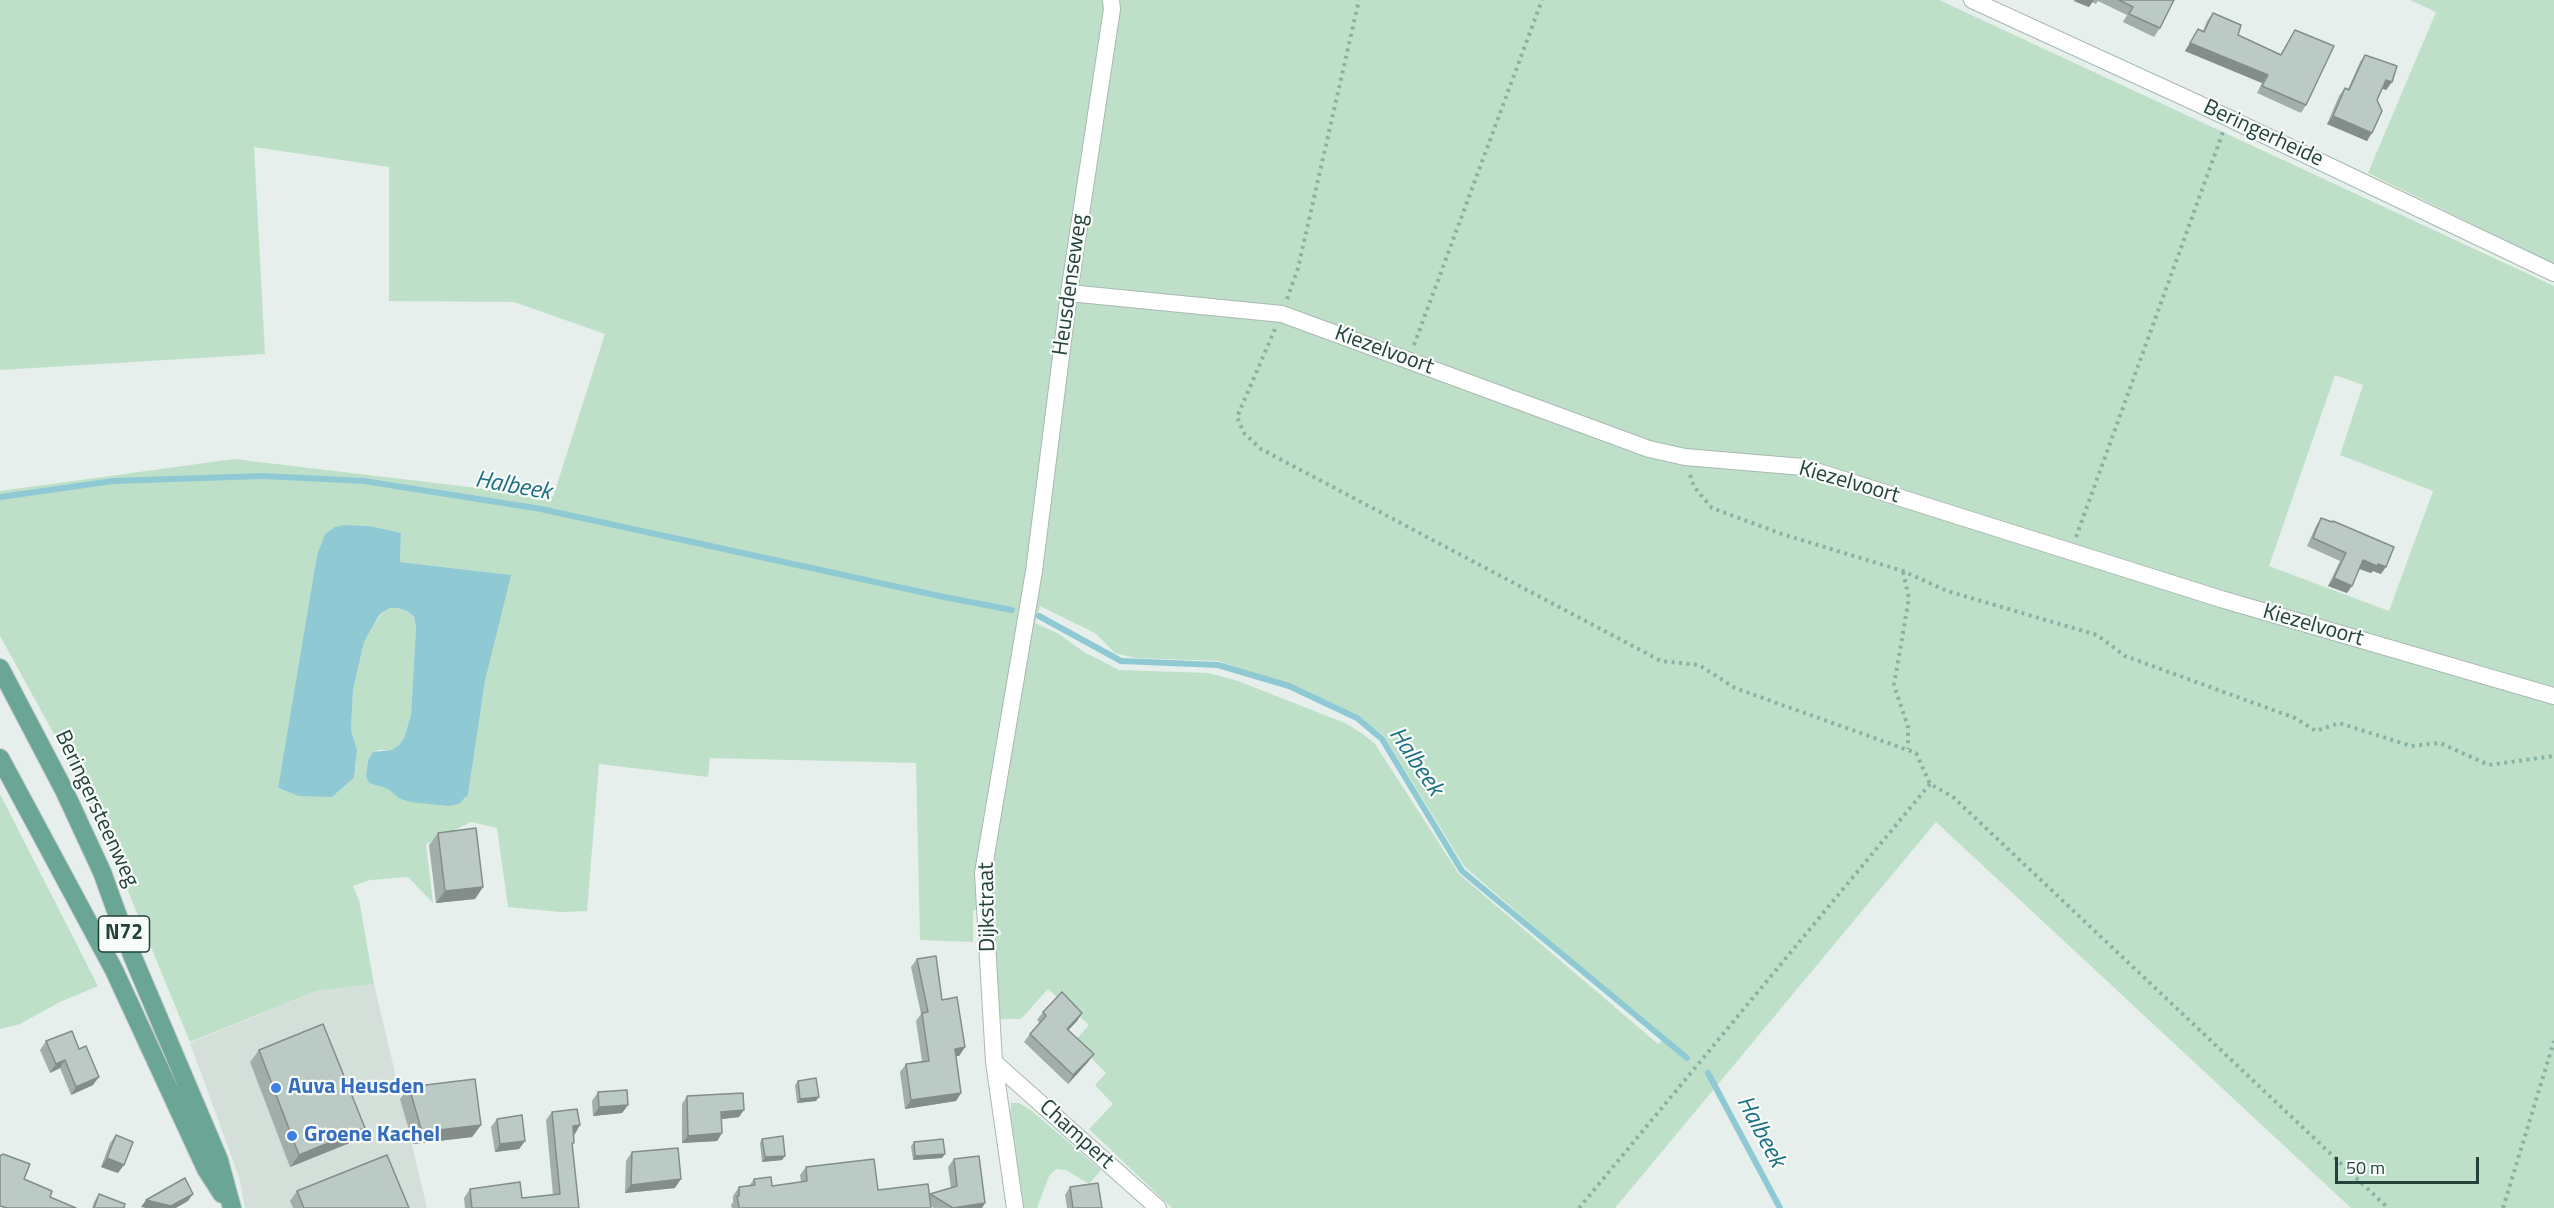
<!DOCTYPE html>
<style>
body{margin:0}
#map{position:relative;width:2554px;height:1208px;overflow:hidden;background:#e6efeb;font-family:"Titillium Web",sans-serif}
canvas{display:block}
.scale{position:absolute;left:2335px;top:1157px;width:144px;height:27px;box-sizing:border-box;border:3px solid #24423a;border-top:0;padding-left:8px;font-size:18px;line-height:21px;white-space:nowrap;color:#24423a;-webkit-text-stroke:4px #f7fbf9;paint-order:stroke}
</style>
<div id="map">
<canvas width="2554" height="1208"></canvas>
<div class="scale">50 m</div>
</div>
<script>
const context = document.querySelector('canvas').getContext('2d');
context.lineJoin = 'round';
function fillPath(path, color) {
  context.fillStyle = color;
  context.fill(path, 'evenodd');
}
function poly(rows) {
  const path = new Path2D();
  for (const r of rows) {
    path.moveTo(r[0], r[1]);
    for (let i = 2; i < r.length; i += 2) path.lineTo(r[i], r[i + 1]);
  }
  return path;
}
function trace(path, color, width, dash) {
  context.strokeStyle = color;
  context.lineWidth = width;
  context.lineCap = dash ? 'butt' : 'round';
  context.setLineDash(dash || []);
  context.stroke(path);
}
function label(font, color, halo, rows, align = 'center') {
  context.font = font + ' "Titillium Web",sans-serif';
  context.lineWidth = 4.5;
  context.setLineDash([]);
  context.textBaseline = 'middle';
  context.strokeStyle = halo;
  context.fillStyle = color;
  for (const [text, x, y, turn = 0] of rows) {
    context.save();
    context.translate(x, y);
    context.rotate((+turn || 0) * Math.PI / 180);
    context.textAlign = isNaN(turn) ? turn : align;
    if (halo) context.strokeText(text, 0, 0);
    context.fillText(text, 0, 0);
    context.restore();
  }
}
fillPath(poly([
 [374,984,427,1208,245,1208,239,1177,190,1043,316,991]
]), '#d4dfda');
fillPath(poly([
 [0,0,1939,0,2554,286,2554,1208,2351,1208,1936,822,1615,1208,1172,1208,1089,1129,1113,1104,1095,1085,1106,1073,1075,1041,1089,1025,1048,989,1021,1019,997,1019,995,910,973,910,973,942,920,940,916,763,710,758,708,777,599,764,587,911,561,912,508,907,497,828,471,822,426,844,433,903,408,877,370,880,353,886,359,900,374,984,316,991,190,1042,116,862,70,763,0,636,0,491,234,459,553,497,605,334,514,302,389,301,389,167,254,147,265,354,0,370],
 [2335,375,2363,385,2340,455,2433,491,2389,611,2269,566],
 [345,525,370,526,401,533,400,562,510,575,485,681,468,795,464,800,399,798,388,789,369,783,366,776,368,760,378,750,392,750,399,745,404,738,411,715,416,627,414,617,407,611,398,608,390,608,381,614,364,642,353,690,351,730,357,750,354,778,332,797,278,789,317,555,325,534],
 [1040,606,1095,633,1115,653,1135,658,1219,661,1328,701,1357,716,1384,736,1464,866,1663,1039,1658,1044,1459,874,1375,744,1363,734,1345,723,1238,681,1208,673,1119,670,1084,652,1059,634,1035,623],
 [2410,0,2554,0,2554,264,2368,173,2436,12],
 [0,794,98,986,60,1002,20,1024,0,1029],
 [1011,1103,1019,1103,1032,1111,1101,1170,1089,1184,1066,1170,1056,1169,1049,1176,1037,1208,1024,1208,1010,1115]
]), '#bfe0c8');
fillPath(poly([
 [345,525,370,526,401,533,400,562,511,575,485,681,468,795,459,804,449,806,410,802,399,798,388,789,369,783,366,776,368,760,373,752,392,750,399,745,404,738,411,715,416,627,414,617,407,611,398,608,390,608,380,614,364,642,353,690,351,730,357,750,354,778,332,797,299,796,278,788,317,555,325,534,335,527]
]), '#8ec9d4');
trace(poly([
 [0,497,113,481,263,476,364,481,541,509,944,597,1012,610],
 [1039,616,1121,661,1218,665,1289,686,1357,718,1382,739,1462,871,1687,1058],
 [1708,1073,1780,1208]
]), '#8ec9d4', 6);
const street = poly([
 [1972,0,2199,104,2554,273],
 [1069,293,1282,314,1649,449,1685,457,1803,467,2221,599,2554,696],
 [994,1062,1158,1208],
 [1015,1208,994,1062,983,873,1034,571,1069,293,1112,9,1111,0]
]);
const primary = poly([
 [0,668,64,790,102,872,132,955,219,1160,232,1208],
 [0,758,114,970,206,1169,222,1194]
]);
trace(street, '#a8b8b2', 18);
trace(primary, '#c2cac8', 20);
trace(poly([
 [1287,299,1298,268,1359,0],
 [1275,329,1237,417,1244,433,1261,449,1661,661,1699,665,1735,688,1916,753,1930,784,1953,797,2388,1208],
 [1414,345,1542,0],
 [1690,475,1694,487,1712,508,1782,534,1903,571,1947,591,2097,635,2125,656,2295,718,2316,731,2339,723,2411,746,2440,743,2489,765,2554,756],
 [2076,537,2223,132],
 [1903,572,1909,598,1894,685,1908,727,1908,749],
 [1579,1208,1930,784],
 [2503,1208,2554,1041]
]), '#86b3a5', 4, [3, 4.5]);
trace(street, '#fff', 16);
trace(primary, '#6aa596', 18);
fillPath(poly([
 [2075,0,2174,0,2160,28,2154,37,2123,22,2127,15,2098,1,2096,4,2092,2,2089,7,2074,1],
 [2213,13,2238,35,2280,55,2295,30,2306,105,2301,113,2257,93,2262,83,2185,51,2198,29,2203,31,2207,21],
 [2365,55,2392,82,2386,90,2382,88,2377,100,2367,141,2327,124,2339,96,2345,88,2348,89,2360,62],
 [2321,518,2381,574,2373,571,2371,573,2359,569,2347,593,2328,586,2340,561,2307,546,2316,526],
 [438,833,483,887,475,899,436,903,429,845],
 [917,959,942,1000,965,1047,959,1056,956,1056,961,1093,956,1101,905,1109,900,1072,906,1064,922,1061,916,1021,921,1014,911,967],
 [1043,1012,1082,1013,1077,1021,1068,1030,1088,1062,1068,1084,1024,1042,1030,1034,1040,1023,1037,1020],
 [46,1041,93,1085,71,1095,60,1068,50,1073,40,1050],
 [259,1050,365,1128,357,1140,290,1167,250,1062],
 [798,1081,816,1101,797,1103,795,1085],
 [409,1087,481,1125,472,1137,413,1144,400,1099],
 [598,1092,628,1105,622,1113,593,1116,592,1101],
 [687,1096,739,1117,721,1119,722,1133,717,1141,682,1143,682,1104],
 [552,1112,575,1134,573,1134,572,1146,579,1208,465,1208,464,1198,470,1189,522,1198,553,1195,546,1120],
 [497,1119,525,1141,519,1149,495,1152,491,1127],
 [116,1135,118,1173,101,1167,110,1143],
 [762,1139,785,1156,782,1160,762,1162,760,1143],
 [914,1142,945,1154,942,1158,913,1160,911,1146],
 [632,1152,675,1188,625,1193,626,1161],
 [954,1159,985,1203,982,1208,934,1208,931,1206,931,1208,732,1208,731,1205,733,1202,733,1196,739,1187,749,1186,754,1179,772,1186,801,1182,800,1175,806,1167,878,1190,929,1195,951,1188,948,1167],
 [1070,1187,1102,1208,1067,1208,1065,1195],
 [297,1191,409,1208,293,1208,290,1201],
 [99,1194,124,1208,92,1208,94,1202]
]), '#a1aea9');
fillPath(poly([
 [2075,0,2094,0,2089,7,2074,1],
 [2190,43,2268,75,2262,83,2185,51],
 [2386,80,2392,82,2386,90,2380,88],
 [2333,116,2372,133,2367,141,2327,124],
 [2363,560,2378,564,2386,567,2381,574,2373,571,2371,573,2357,568],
 [2334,578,2352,586,2347,593,2328,586],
 [483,887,475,899,436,903,445,891],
 [1082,1013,1077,1021,1061,1038,1067,1029],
 [965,1047,959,1056,949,1057,955,1049],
 [1094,1054,1088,1062,1068,1084,1073,1075],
 [65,1060,60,1068,50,1073,56,1064],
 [99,1077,93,1085,71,1095,76,1087],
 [961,1093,956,1101,905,1109,911,1100],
 [819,1097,816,1101,797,1103,800,1099],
 [628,1105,622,1113,593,1116,599,1107],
 [744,1110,739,1117,715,1120,721,1112],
 [481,1125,472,1137,413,1144,422,1132],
 [580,1125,575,1134,567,1135,573,1126],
 [365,1128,357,1140,290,1167,299,1155],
 [722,1133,717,1141,682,1143,688,1136],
 [525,1141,519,1149,495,1152,500,1144],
 [945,1154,942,1158,913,1160,915,1156],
 [785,1156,782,1160,762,1162,765,1157],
 [107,1158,124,1165,118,1173,101,1167],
 [681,1179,675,1188,625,1193,631,1185],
 [193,1194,188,1201,176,1208,146,1208,141,1207,146,1200],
 [985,1203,982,1208,953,1208]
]), '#838d89');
const building = poly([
 [2119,0,2174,0,2160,28,2129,14,2133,7,2119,0],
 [2213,13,2241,25,2238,35,2281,55,2295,30,2334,46,2306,105,2262,86,2268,75,2190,43,2198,29,2204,32,2213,13],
 [2365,55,2397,66,2392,82,2386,80,2377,100,2382,111,2372,133,2333,116,2345,88,2349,90,2365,55],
 [2321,518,2332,522,2333,521,2394,547,2386,567,2378,564,2377,566,2363,560,2352,586,2334,578,2346,553,2313,538,2321,518],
 [476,828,483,887,445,891,438,833,476,828],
 [936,956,942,1000,957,997,965,1047,955,1049,961,1093,911,1100,906,1064,929,1061,922,1013,928,1012,917,959,936,956],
 [1062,992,1082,1013,1067,1029,1094,1054,1073,1075,1030,1034,1046,1016,1043,1012,1062,992],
 [323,1024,365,1128,299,1155,259,1050,323,1024],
 [72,1031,79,1049,86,1046,99,1077,76,1087,65,1060,56,1064,46,1041,72,1031],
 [816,1078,819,1097,800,1099,798,1081,816,1078],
 [475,1079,481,1125,422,1132,409,1087,475,1079],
 [627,1090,628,1105,599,1107,598,1092,627,1090],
 [743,1093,744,1110,721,1112,722,1133,688,1136,687,1096,743,1093],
 [577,1109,580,1125,573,1126,574,1143,572,1143,579,1208,472,1208,470,1189,520,1182,522,1198,560,1194,552,1112,577,1109],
 [522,1115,525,1141,500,1144,497,1119,522,1115],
 [116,1135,133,1142,124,1165,107,1158,116,1135],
 [783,1136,785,1156,765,1157,762,1139,783,1136],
 [943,1139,945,1154,915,1156,914,1142,943,1139],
 [678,1148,681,1179,631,1185,632,1152,678,1148],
 [3,1154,30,1164,24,1179,52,1191,50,1197,76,1208,7,1208,0,1206,0,1156,3,1154],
 [387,1155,409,1208,304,1208,297,1191,387,1155],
 [979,1156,985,1203,953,1208,930,1194,957,1186,954,1159,979,1156],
 [874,1159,878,1190,928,1184,931,1208,739,1208,737,1196,739,1196,739,1187,755,1185,754,1179,771,1177,772,1186,807,1181,806,1167,874,1159],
 [185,1178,193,1194,171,1206,146,1200,185,1178],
 [1098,1183,1102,1208,1073,1208,1070,1187,1098,1183],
 [99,1194,125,1204,124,1208,94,1208,99,1194]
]);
fillPath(building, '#bbcac4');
trace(building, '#838d89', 1.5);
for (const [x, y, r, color] of [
 [276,1088,6,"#3f7fe0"],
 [292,1136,6,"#3f7fe0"]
]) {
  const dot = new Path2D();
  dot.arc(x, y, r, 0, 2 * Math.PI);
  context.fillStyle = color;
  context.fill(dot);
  trace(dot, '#f7fbf9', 2);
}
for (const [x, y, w] of [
 [124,934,51]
]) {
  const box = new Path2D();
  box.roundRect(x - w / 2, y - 18, w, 36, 4.5);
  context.fillStyle = '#f7fbf9';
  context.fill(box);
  trace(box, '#24423a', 1.5);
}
label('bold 21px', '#24423a', null, [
 ["N72",124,934]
]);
label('22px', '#24423a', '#f7fbf9', [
 ["Beringerheide",2263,134,25],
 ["Heusdenseweg",1071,285,-82],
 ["Kiezelvoort",1384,351,20],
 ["Kiezelvoort",1849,483,16],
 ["Kiezelvoort",2313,626,16],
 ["Beringersteenweg",96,809,65],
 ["Dijkstraat",988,907,-91],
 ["Champert",1076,1135,42]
]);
label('bold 22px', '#366cbe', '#f7fbf9', [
 ["Auva Heusden",288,1088],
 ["Groene Kachel",304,1136]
], 'left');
label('italic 24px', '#1c6f80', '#f7fbf9', [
 ["Halbeek",513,487,10],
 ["Halbeek",1415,762,56],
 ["Halbeek",1760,1132,62]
]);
</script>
